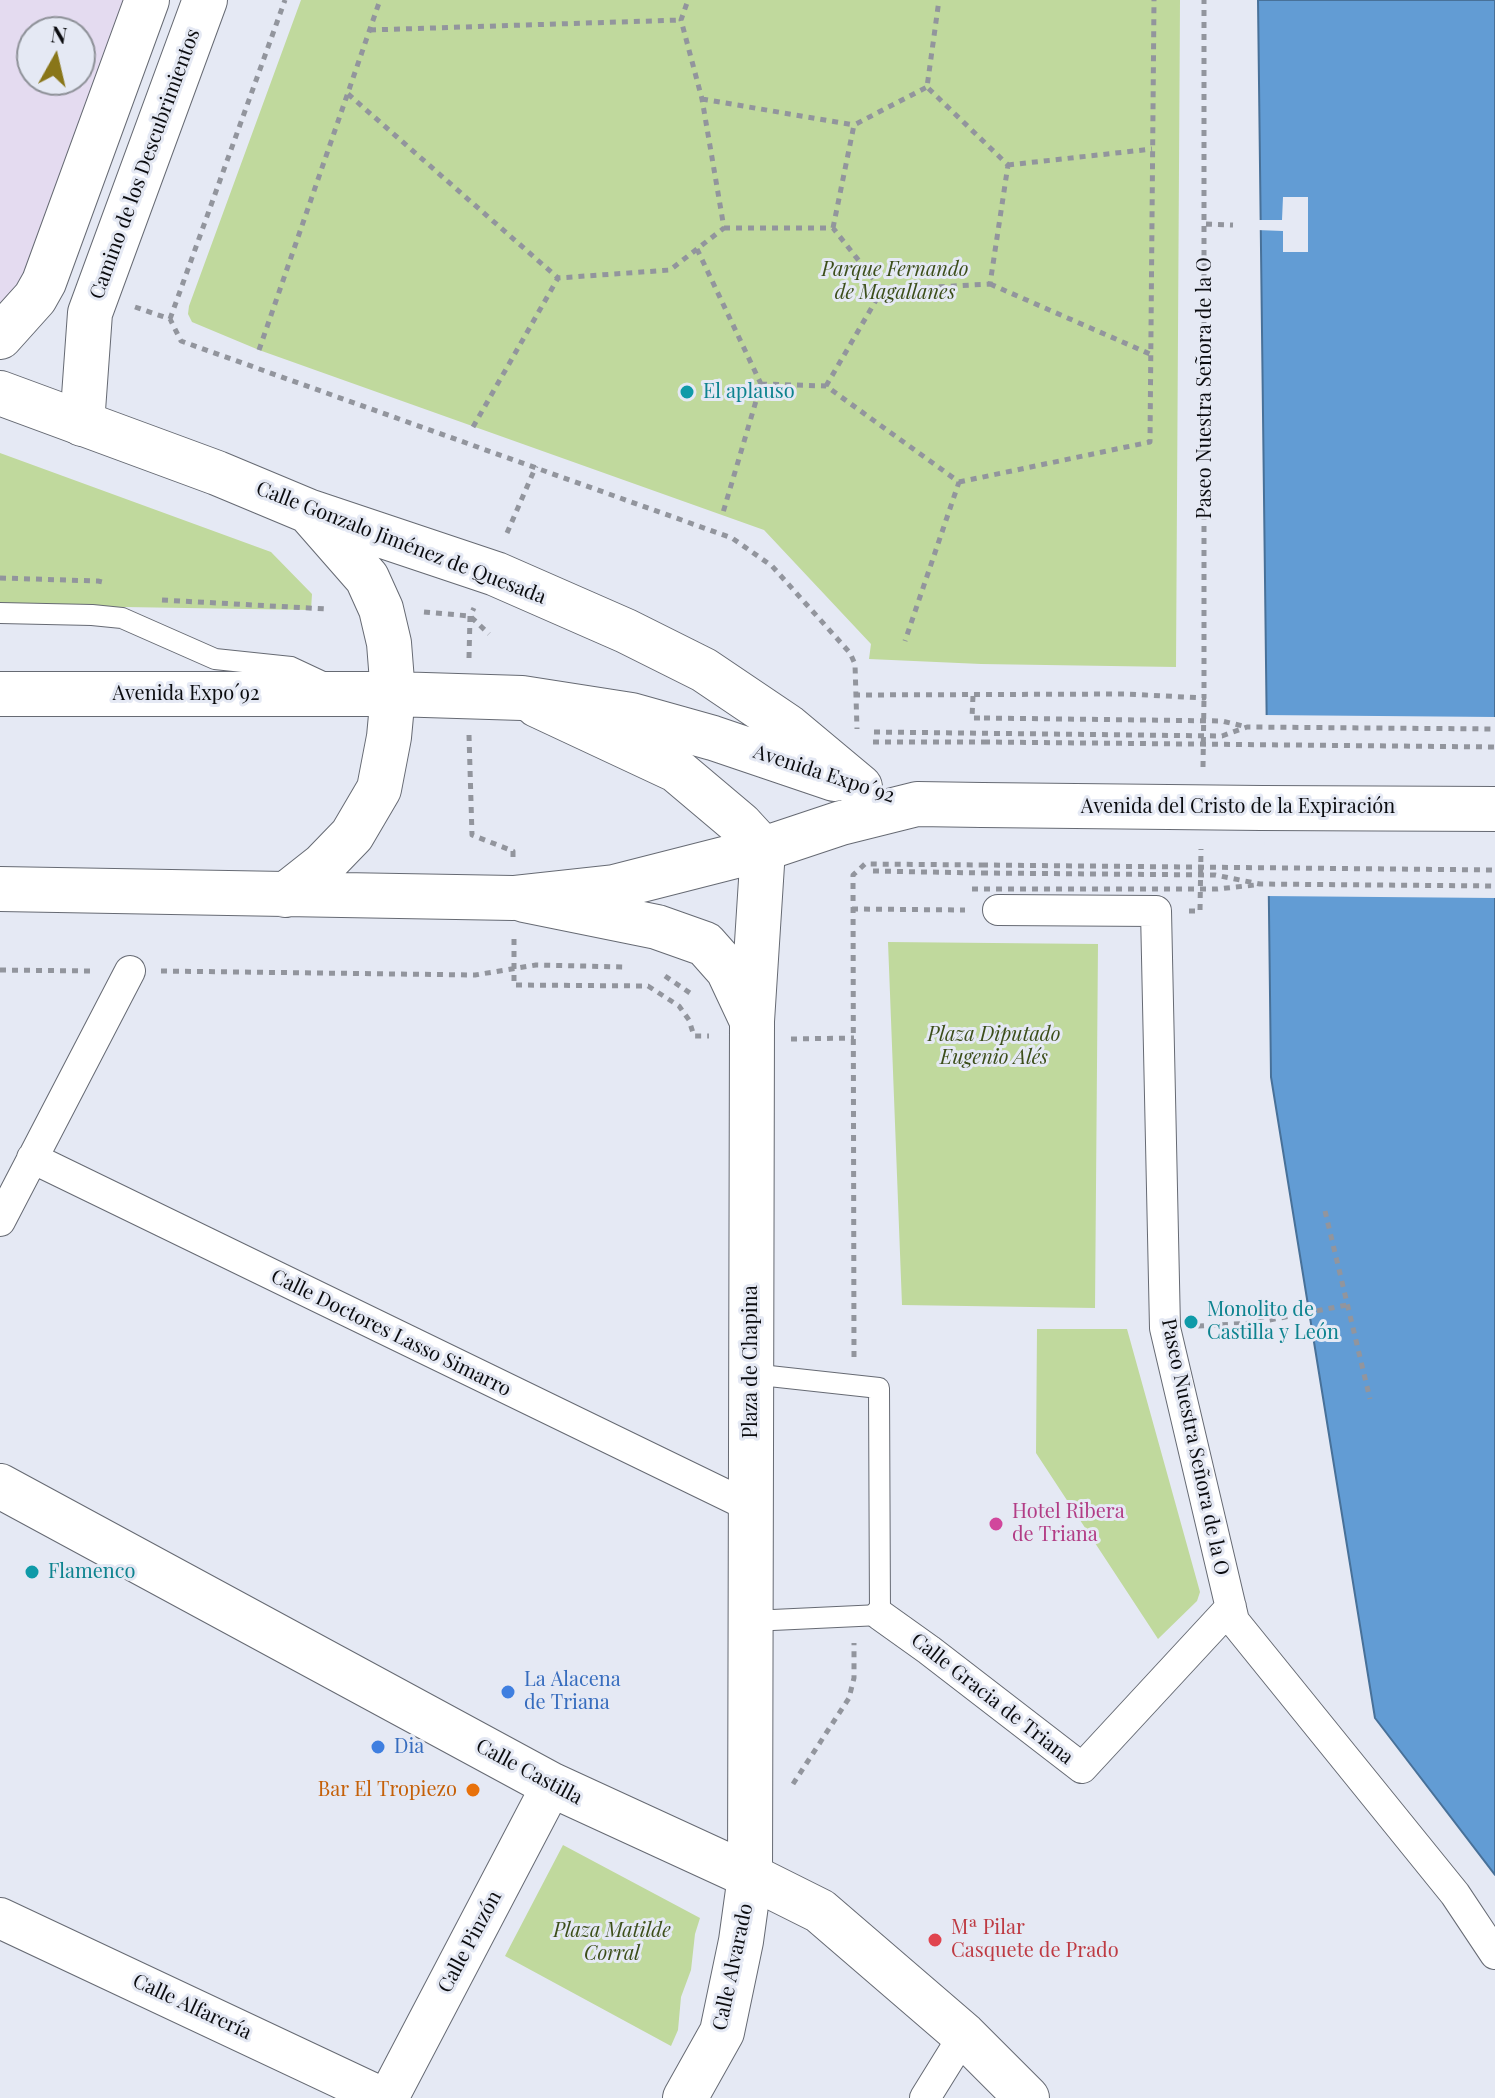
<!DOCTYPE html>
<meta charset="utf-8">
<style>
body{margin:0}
#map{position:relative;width:1495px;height:2098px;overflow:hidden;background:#e5e9f4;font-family:"Playfair Display",serif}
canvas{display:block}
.north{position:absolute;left:16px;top:16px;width:80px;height:80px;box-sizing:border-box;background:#e5e9f4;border:2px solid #8e9198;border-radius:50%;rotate:8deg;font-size:22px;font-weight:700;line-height:32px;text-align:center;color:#0b0c0f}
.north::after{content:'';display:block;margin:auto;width:28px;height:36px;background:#897619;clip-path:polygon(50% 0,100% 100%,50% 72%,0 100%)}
</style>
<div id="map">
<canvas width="1495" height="2098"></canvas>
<div class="north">N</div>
</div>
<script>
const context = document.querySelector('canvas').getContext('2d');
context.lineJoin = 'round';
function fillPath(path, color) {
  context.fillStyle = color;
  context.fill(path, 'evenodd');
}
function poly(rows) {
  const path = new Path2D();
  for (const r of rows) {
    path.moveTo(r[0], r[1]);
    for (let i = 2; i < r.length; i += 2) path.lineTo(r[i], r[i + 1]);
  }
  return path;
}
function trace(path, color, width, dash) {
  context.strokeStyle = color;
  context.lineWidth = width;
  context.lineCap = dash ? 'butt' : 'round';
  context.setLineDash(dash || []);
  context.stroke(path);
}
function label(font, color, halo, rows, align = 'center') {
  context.font = font + ' "Playfair Display",serif';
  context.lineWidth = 6;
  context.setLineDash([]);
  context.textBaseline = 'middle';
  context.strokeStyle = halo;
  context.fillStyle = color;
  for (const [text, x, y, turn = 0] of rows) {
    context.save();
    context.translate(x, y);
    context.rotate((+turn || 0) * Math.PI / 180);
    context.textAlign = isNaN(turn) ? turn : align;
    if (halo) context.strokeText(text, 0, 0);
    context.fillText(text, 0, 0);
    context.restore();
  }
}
fillPath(poly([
 [0,0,127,0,29,269,10,295,0,302],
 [32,32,80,32,80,80,32,80]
]), '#e4dbf0');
fillPath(poly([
 [301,0,1180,0,1176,667,981,664,869,659,871,644,764,530,259,350,192,322,188,314,189,306],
 [0,453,271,552,312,594,311,610,0,605],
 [888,942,1098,944,1095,1308,902,1305],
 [1037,1329,1127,1329,1200,1592,1197,1601,1158,1639,1036,1453],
 [563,1845,700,1918,695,1934,691,1970,681,1997,678,2030,671,2046,505,1956]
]), '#c0d99d');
const water = poly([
 [1258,0,1495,0,1495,1875,1375,1718,1271,1077,1258,0]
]);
fillPath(water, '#629cd4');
trace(water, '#487199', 2);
fillPath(poly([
 [1283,197,1308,197,1308,252,1283,252,1283,231,1257,230,1257,220,1282,220],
 [1262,715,1495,717,1495,898,1265,896]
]), '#e5e9f4');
const service = poly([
 [0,613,92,615,122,618,215,659,291,667,323,682],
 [751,1621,880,1615,879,1388,751,1374]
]);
const pedestrian = poly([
 [998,910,1156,911,1165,1328,1234,1621,1455,1894,1495,1954],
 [32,1158,751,1507],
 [0,1221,130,971],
 [880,1615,929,1650,1082,1768,1231,1607],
 [925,2098,964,2035]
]);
const minor = poly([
 [0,1918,383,2098],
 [388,2098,552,1785]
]);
const tertiary = poly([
 [0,337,35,298,44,282,147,0],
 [82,424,90,313,205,0],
 [0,1486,552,1785,750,1876,820,1911,964,2035,1027,2098]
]);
const secondary = poly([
 [537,705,676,770,740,824,763,849,752,1021,750,1876,741,1941,722,2032,685,2098],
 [524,900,657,927,705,944,728,970,751,1019]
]);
const primary = poly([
 [0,393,217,473,308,511,496,574,626,631,704,670,787,726,860,787],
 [0,694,393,694,522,698,631,715,713,738,834,779],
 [1262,808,1495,809],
 [0,889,513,898,614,887,763,849,841,823,917,804,982,805],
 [285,895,323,865,352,835,379,789,389,737,393,694,389,643,381,609,367,578,311,514]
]);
trace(service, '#666a73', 22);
trace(pedestrian, '#666a73', 32);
trace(minor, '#666a73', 42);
trace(tertiary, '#666a73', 46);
trace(secondary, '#666a73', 46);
trace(primary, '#666a73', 46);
trace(poly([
 [370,30,681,20],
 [348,94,558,278],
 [702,99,854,125],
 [1008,165,1152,149],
 [1206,224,1233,225],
 [724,228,833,228,882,290],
 [833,228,854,125,927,87],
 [697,249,761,384,722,516],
 [990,284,1150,354],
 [135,307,170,319,181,341,732,538,772,566,850,653,855,664,857,729],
 [170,319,285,0],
 [259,350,380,0],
 [761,384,826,386,959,482,905,641],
 [826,386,882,290,990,284,1008,165,927,87,939,0],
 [473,427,558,278,670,270,724,228,702,99,681,20,688,0],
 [959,482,1150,442,1154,0],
 [507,533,536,466],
 [0,578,98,581,107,583],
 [162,600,327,609],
 [424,612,470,616,489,634],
 [469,658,470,616,474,608],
 [854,695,1126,694,1204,698,1204,0],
 [973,696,972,718,984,718],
 [469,735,472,835,513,851,513,857],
 [873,742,984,742],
 [1203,767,1204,698],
 [873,871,982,873],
 [852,909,965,910],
 [1189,911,1200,911,1201,849],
 [514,939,514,985,648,986,679,1006,689,1020,694,1036,709,1036],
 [0,970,91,971],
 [161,971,475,975,536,965,626,967],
 [665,976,690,993],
 [791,1039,854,1038],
 [1325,1211,1370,1399],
 [1198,1326,1254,1323,1347,1305],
 [854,1357,853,875,865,864,982,865],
 [793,1784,849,1698,854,1678,854,1643]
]), '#92959d', 5, [6, 6]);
trace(service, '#fff', 20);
trace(pedestrian, '#fff', 30);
trace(minor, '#fff', 40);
trace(tertiary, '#fff', 44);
trace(secondary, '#fff', 44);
trace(primary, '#fff', 44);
const primaryBridge = poly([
 [982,805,1262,808]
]);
trace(primaryBridge, '#666a73', 46, []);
trace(poly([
 [984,718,1222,721,1247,727],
 [874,732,1222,736,1247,727,1495,729],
 [984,742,1495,747],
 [982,865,1495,870],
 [982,873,1215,875,1260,884,1495,886],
 [972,889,1217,889,1255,885]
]), '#92959d', 5, [6, 6]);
trace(primaryBridge, '#fff', 44);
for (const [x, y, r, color] of [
 [687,392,8,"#0f9aa8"],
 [1191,1322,8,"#0f9aa8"],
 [996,1524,8,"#d1479c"],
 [32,1572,8,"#0f9aa8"],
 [508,1692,8,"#3f7fe0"],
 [378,1747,8,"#3f7fe0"],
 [473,1790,8,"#e8710a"],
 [935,1940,8,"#e0444e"]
]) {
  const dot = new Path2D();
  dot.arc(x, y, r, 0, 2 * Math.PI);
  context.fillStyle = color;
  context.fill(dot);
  trace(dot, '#e5e9f4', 3);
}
label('20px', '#0b0c0f', '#e5e9f4', [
 ["Camino de los Descubrimientos",145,164,-70],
 ["Paseo Nuestra Señora de la O",1205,388,-90],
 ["Calle Gonzalo Jiménez de Quesada",401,543,21],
 ["Avenida Expo´92",186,694],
 ["Avenida Expo´92",824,774,18],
 ["Avenida del Cristo de la Expiración",1238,807],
 ["Calle Doctores Lasso Simarro",391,1333,26],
 ["Plaza de Chapina",751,1362,-90],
 ["Paseo Nuestra Señora de la O",1195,1447,78],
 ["Calle Gracia de Triana",992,1699,38],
 ["Calle Castilla",529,1772,28],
 ["Calle Pinzón",470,1942,-62],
 ["Calle Alvarado",733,1967,-78],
 ["Calle Alfarería",192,2007,25]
]);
label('italic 20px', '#3c4e1a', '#e5e9f4', [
 ["Parque Fernando",895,270],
 ["de Magallanes",895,293],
 ["Plaza Diputado",994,1035],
 ["Eugenio Alés",994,1058],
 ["Plaza Matilde",612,1931],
 ["Corral",612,1954]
]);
label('20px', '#0d838f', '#e5e9f4', [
 ["El aplauso",703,392],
 ["Monolito de",1207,1310],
 ["Castilla y León",1207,1333],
 ["Flamenco",48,1572]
], 'left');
label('20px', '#b23c85', '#e5e9f4', [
 ["Hotel Ribera",1012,1512],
 ["de Triana",1012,1535]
], 'left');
label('20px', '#366cbe', '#e5e9f4', [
 ["La Alacena",524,1680],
 ["de Triana",524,1703],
 ["Dia",394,1747]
], 'left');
label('20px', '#c56008', '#e5e9f4', [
 ["Bar El Tropiezo",457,1790]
], 'right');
label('20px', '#be3a42', '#e5e9f4', [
 ["Mª Pilar",951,1928],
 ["Casquete de Prado",951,1951]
], 'left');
</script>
